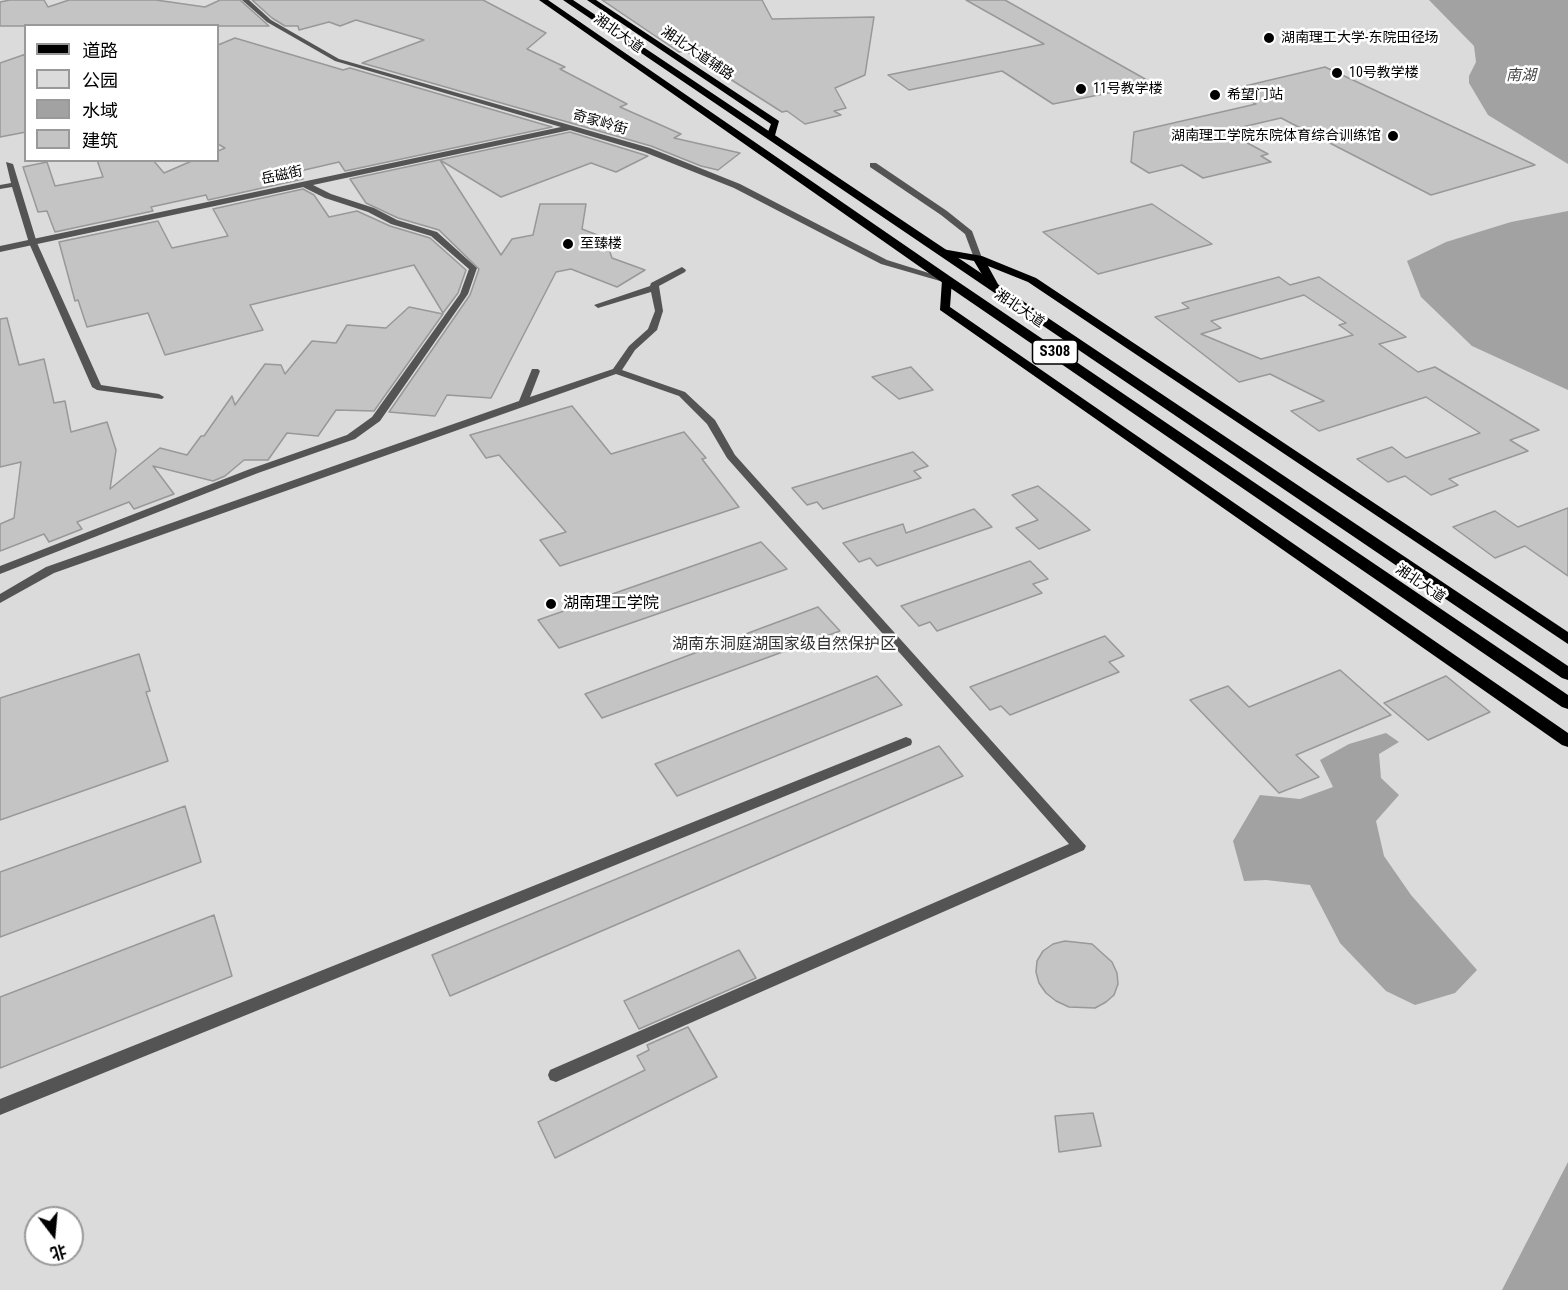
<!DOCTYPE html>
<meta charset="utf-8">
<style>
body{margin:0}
#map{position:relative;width:1568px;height:1290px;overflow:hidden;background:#fff;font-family:"Roboto Condensed","Noto Sans SC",sans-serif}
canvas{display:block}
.legend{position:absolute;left:24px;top:24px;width:195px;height:138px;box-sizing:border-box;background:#fff;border:2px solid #999;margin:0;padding:8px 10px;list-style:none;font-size:18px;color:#000}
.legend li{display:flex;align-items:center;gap:12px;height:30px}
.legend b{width:30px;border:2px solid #999}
.north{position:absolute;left:24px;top:1206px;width:60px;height:60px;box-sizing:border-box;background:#fff;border:2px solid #999;border-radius:50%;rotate:164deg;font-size:16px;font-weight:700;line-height:24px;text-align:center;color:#000}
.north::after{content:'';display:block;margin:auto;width:21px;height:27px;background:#000;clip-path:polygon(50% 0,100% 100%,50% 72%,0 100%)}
</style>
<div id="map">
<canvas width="1568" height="1290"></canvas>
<ul class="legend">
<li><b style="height:8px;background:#000"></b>道路</li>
<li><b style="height:16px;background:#dbdbdb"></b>公园</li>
<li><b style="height:16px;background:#a2a2a2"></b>水域</li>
<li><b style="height:16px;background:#c4c4c4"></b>建筑</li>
</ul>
<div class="north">北</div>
</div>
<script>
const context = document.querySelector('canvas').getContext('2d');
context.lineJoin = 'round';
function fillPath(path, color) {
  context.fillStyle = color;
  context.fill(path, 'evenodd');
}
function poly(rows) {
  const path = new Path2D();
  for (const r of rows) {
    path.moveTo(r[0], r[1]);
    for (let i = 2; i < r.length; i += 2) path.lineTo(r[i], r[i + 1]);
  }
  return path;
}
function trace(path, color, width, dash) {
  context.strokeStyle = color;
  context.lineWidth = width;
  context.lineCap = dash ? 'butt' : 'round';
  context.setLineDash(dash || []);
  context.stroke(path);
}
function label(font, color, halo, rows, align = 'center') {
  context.font = font + ' "Roboto Condensed","Noto Sans SC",sans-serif';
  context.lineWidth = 5;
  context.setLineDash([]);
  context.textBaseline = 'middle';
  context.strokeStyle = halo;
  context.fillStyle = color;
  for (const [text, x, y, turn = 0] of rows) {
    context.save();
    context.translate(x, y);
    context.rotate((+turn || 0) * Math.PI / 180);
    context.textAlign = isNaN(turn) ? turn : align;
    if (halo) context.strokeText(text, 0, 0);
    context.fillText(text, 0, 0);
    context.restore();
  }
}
fillPath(poly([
 [0,0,1568,0,1568,1290,0,1290],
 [26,26,218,26,218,160,26,160],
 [36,1218,72,1218,72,1254,36,1254]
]), '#dbdbdb');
fillPath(poly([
 [1429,0,1568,0,1568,164,1488,115,1469,83,1469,76,1476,62,1474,46],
 [1568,211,1568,390,1472,346,1421,297,1407,261,1446,242,1511,222],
 [1386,733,1399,742,1379,754,1381,778,1399,795,1376,821,1384,856,1411,895,1477,970,1455,993,1415,1005,1386,991,1340,943,1310,885,1266,880,1244,881,1233,841,1260,795,1300,799,1333,787,1320,760,1349,744],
 [1568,1162,1568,1290,1502,1290]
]), '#a2a2a2');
const building = poly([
 [10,0,44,0,48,7,69,0,156,0,205,7,220,0,240,0,269,26,0,26,0,2,10,0],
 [252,0,483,0,546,33,527,49,565,67,560,69,627,104,620,107,681,134,674,138,740,153,718,170,701,166,651,146,362,63,424,40,356,20,340,26,329,22,299,30,298,26,285,26,272,18,252,0],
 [602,0,762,0,772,19,874,17,865,75,835,88,846,108,834,111,841,115,805,124,787,111,782,112,686,51,679,52,602,0],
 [966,0,1005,0,1154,84,1053,104,1002,71,909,90,888,75,1044,44,966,0],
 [235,38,343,70,350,68,552,127,345,171,339,162,300,171,303,179,208,200,206,195,151,207,153,211,55,232,47,211,38,212,23,167,47,162,55,186,103,177,97,160,153,160,164,173,194,160,218,160,218,151,225,148,218,144,218,45,235,38],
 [26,54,26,132,0,137,0,63,26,54],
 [1325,67,1535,165,1431,195,1281,118,1225,131,1268,154,1261,156,1271,162,1203,178,1182,165,1149,173,1131,162,1134,132,1256,104,1228,90,1325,67],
 [570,132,648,156,616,172,591,163,501,197,440,160,501,255,512,239,533,235,540,204,586,204,582,229,605,238,612,258,645,270,617,287,571,269,556,272,491,398,447,395,435,416,389,412,470,295,479,269,439,230,398,218,366,203,350,179,570,132],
 [303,189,314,195,329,217,357,211,390,226,430,238,466,270,458,293,443,313,414,265,250,305,263,330,165,355,148,313,87,327,78,300,75,301,59,242,158,221,172,248,228,236,213,209,303,189],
 [1152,204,1212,244,1098,274,1043,232,1152,204],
 [1279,277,1290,285,1319,277,1406,337,1379,344,1418,372,1435,367,1539,430,1510,440,1528,451,1449,479,1458,485,1431,495,1405,476,1388,482,1357,459,1392,447,1406,458,1480,433,1426,397,1319,431,1291,411,1324,401,1270,374,1239,382,1155,317,1189,308,1182,303,1279,277],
 [1304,295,1346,323,1339,325,1353,335,1261,359,1201,334,1221,328,1211,321,1304,295],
 [409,307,443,314,374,411,336,410,318,436,287,433,268,460,244,460,225,476,213,481,153,466,174,494,134,509,129,502,77,522,82,529,49,542,44,534,0,551,0,524,14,518,21,462,0,467,0,319,7,318,19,365,44,359,54,403,65,401,71,432,107,422,116,450,110,489,160,448,187,455,201,436,204,436,232,396,235,405,265,364,281,365,285,374,312,341,336,343,347,325,386,328,409,307],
 [911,367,933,390,899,399,872,377,911,367],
 [572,406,611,454,684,432,706,458,702,459,739,507,560,566,540,540,566,532,499,455,486,458,470,435,572,406],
 [913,452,928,466,914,471,921,478,823,509,817,502,807,505,792,488,913,452],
 [1038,486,1066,509,1090,530,1039,549,1016,528,1038,520,1012,495,1038,486],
 [1568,508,1568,576,1525,546,1495,558,1453,527,1495,511,1518,527,1568,508],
 [974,509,992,527,877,566,870,558,859,562,843,543,903,524,906,533,974,509],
 [761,542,787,569,559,648,538,620,761,542],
 [1030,561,1048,579,1033,584,1042,593,937,631,930,622,919,626,901,606,1030,561],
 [818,607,840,631,602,718,585,694,818,607],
 [1105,636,1124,656,1109,662,1119,672,1010,715,1001,706,990,710,970,687,1105,636],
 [139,654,150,691,146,692,168,761,0,820,0,698,139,654],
 [1340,670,1391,715,1296,755,1319,777,1279,793,1190,700,1228,686,1249,707,1340,670],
 [877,676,902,705,677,796,655,764,877,676],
 [1446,676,1490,712,1428,740,1384,703,1446,676],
 [939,746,963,776,450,996,432,955,939,746],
 [185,806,201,862,0,937,0,872,185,806],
 [214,915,232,976,0,1068,0,997,214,915],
 [1065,941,1092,944,1112,962,1117,973,1118,984,1114,995,1106,1002,1095,1008,1069,1007,1056,1001,1046,993,1039,983,1036,972,1037,961,1043,951,1053,944,1065,941],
 [739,950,756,978,639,1029,624,1001,739,950],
 [688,1027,717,1077,555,1158,538,1122,645,1070,637,1056,649,1050,647,1045,688,1027],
 [1093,1113,1101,1146,1059,1152,1055,1116,1093,1113]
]);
fillPath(building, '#c4c4c4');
trace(building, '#989898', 1.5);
fillPath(poly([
 [6,162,13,164,37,243,101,385,159,394,164,397,162,399,97,390,92,387,29,243,12,187,0,189,0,185,11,183,6,162],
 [870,163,876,163,947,211,972,231,982,258,981,260,974,258,965,234,941,215,870,167,870,163],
 [303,183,309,183,331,194,374,208,397,220,437,232,477,268,468,294,380,421,355,439,258,473,0,574,0,566,250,469,347,435,372,417,460,294,469,269,431,236,391,224,368,212,325,198,303,187,303,183],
 [682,267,686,270,685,272,659,286,663,311,657,330,635,350,622,370,685,392,715,420,735,455,1086,846,1084,850,556,1082,550,1080,548,1075,550,1070,1069,844,727,458,707,424,679,396,616,374,54,573,0,603,0,594,46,567,519,401,532,369,538,369,540,371,530,397,613,369,629,346,648,329,655,311,651,292,598,308,594,305,650,286,651,283,682,267],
 [906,737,911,739,912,742,911,745,0,1115,0,1099,906,737]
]), '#545454');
fillPath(poly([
 [242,0,249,0,271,20,339,59,650,148,740,184,887,260,951,280,947,283,881,264,734,188,644,152,570,130,0,252,0,246,561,127,335,61,267,22,242,0]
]), '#545454');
fillPath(poly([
 [587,0,596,0,779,121,774,139,766,137,771,124,587,0],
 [942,249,982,256,1036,278,1568,632,1568,644,1028,282,988,266,999,286,998,288,990,288,974,261,938,254,938,250,942,249],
 [947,277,952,280,950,307,1568,733,1568,747,1562,745,940,310,942,280,947,277]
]), '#000');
fillPath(poly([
 [539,0,548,0,951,277,1568,695,1568,709,1562,707,943,283,539,0],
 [563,0,573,0,1568,666,1568,680,1562,678,563,0]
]), '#000');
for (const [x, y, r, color] of [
 [1269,38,6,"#000"],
 [1337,73,6,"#000"],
 [1081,89,6,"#000"],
 [1215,95,6,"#000"],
 [1393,136,6,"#000"],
 [568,244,6,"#000"],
 [551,604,6,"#000"]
]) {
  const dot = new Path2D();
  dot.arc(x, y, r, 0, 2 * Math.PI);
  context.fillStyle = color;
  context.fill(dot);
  trace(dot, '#fff', 2);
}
label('14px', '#000', '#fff', [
 ["湘北大道",618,34,35],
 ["湘北大道辅路",697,54,34],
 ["奇家岭街",600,123,16],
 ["岳磁街",282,176,-12],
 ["湘北大道",1019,309,34],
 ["湘北大道",1420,584,34]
]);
label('14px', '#000', '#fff', [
 ["湖南理工大学-东院田径场",1281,38],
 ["10号教学楼",1349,73],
 ["11号教学楼",1093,89],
 ["希望门站",1227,95],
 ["湖南理工学院东院体育综合训练馆",1381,136,"right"],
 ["至臻楼",580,244]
], 'left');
label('italic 15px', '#434343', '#fff', [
 ["南湖",1521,76]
]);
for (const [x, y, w] of [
 [1055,352,45]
]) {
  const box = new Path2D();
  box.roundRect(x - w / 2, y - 12, w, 24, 4.5);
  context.fillStyle = '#fff';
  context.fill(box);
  trace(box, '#000', 1.5);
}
label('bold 15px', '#000', null, [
 ["S308",1055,352]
]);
label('16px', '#000', '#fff', [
 ["湖南理工学院",563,604]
], 'left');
label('16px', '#323232', '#fff', [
 ["湖南东洞庭湖国家级自然保护区",784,645]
]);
</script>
